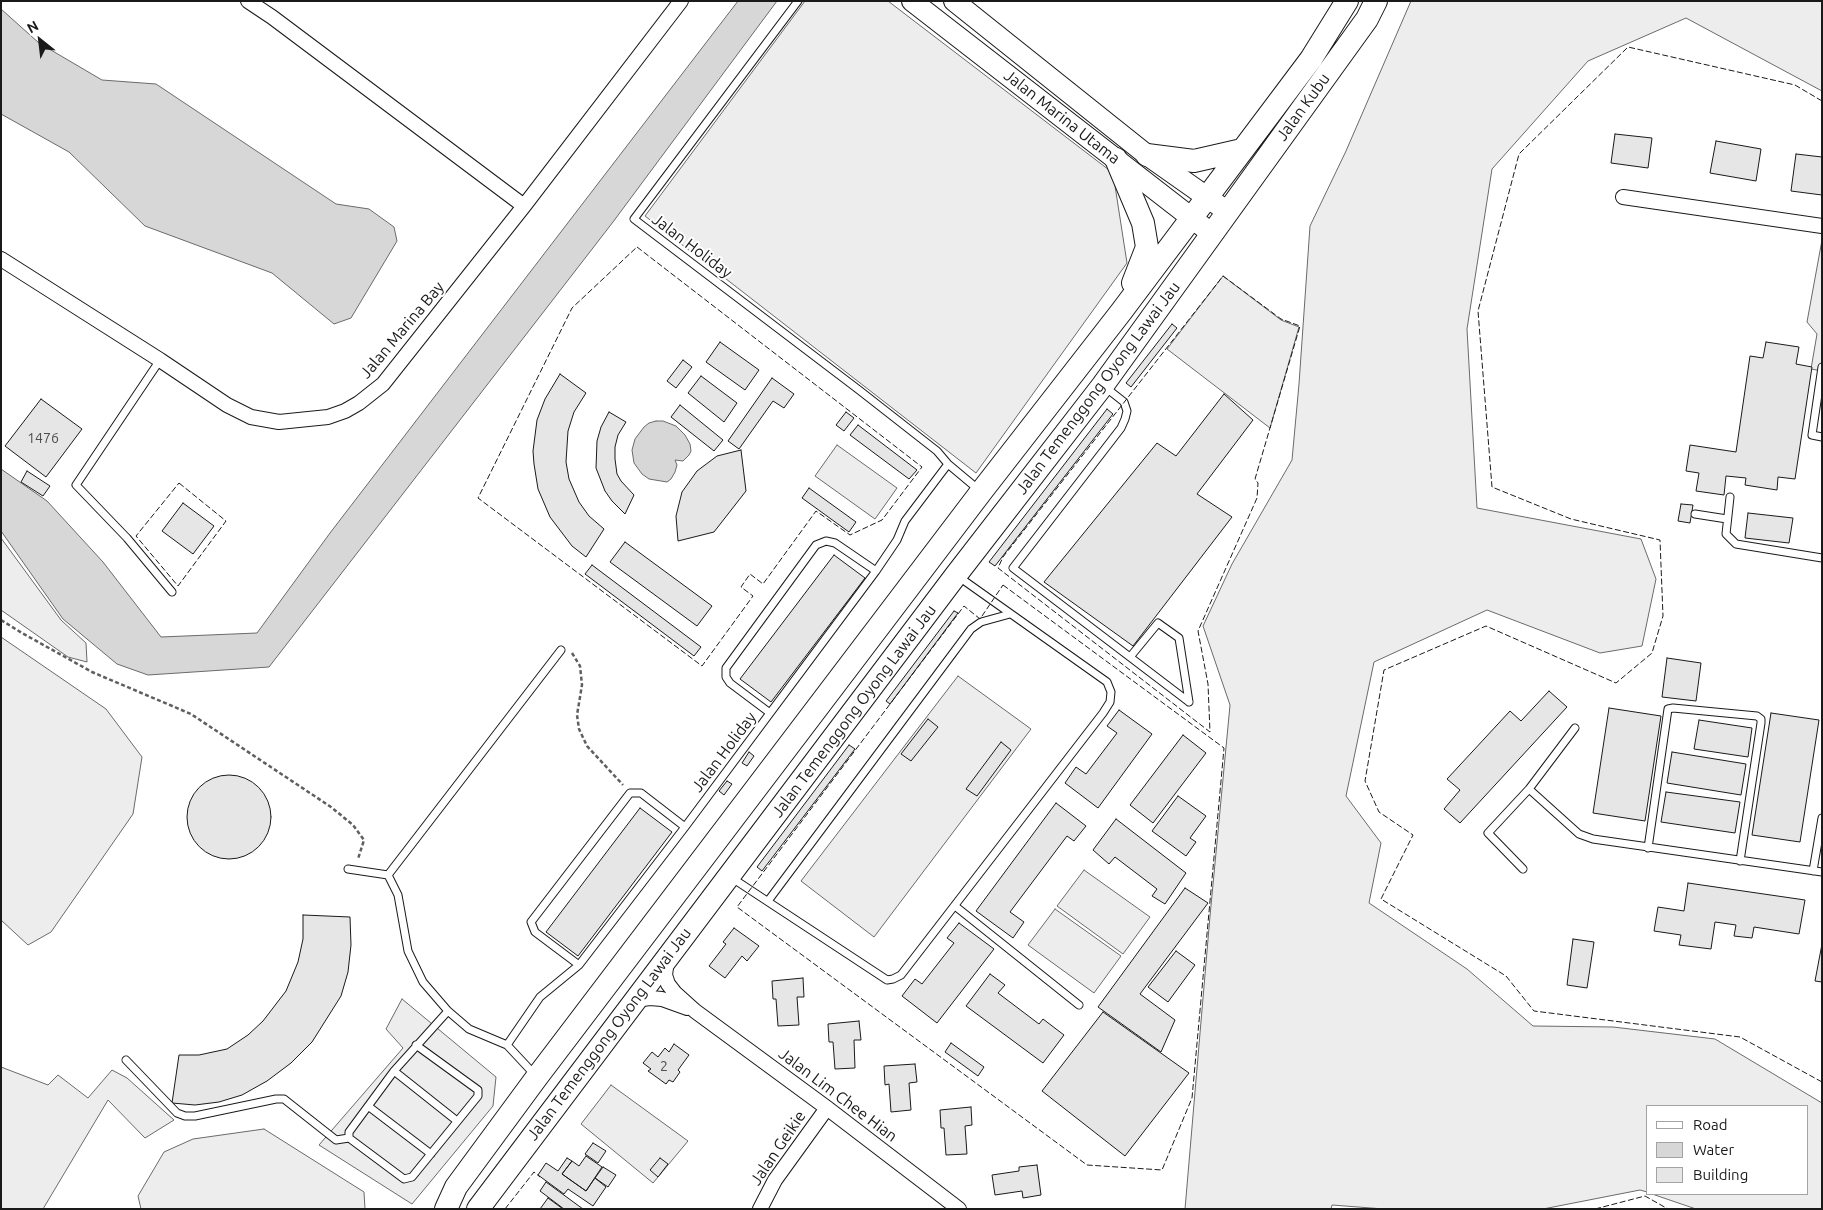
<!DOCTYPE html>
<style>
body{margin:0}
#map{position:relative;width:1823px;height:1210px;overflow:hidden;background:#fff;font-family:Ubuntu,sans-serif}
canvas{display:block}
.frame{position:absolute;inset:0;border:2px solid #1a1a1a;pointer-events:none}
.legend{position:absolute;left:1646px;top:1105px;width:162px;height:90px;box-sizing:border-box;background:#fff;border:1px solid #a3a3a3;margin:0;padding:6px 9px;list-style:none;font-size:15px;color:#1a1a1a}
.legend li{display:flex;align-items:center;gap:10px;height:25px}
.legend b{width:25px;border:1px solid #a3a3a3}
.north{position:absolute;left:15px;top:15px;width:50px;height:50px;-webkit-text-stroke:4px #fff;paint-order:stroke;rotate:331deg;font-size:14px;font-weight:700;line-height:20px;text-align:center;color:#1a1a1a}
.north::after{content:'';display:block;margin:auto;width:18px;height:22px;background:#1a1a1a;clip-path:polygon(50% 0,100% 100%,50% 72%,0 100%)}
</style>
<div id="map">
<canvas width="1823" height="1210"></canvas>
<div class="frame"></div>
<ul class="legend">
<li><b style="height:6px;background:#fff"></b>Road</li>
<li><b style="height:14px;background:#d7d7d7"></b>Water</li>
<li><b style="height:14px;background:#e6e6e6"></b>Building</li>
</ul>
<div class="north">N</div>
</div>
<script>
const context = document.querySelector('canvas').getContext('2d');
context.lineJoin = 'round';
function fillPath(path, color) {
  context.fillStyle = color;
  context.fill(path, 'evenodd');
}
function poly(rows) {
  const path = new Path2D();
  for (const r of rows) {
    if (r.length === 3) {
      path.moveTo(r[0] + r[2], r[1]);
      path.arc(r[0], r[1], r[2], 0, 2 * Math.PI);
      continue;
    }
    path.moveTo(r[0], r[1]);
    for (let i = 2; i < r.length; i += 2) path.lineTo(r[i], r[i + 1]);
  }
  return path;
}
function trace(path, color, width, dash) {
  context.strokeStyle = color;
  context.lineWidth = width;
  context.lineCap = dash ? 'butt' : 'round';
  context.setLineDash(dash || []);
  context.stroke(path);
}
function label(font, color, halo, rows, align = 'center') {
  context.font = font + ' Ubuntu,sans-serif';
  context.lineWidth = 4;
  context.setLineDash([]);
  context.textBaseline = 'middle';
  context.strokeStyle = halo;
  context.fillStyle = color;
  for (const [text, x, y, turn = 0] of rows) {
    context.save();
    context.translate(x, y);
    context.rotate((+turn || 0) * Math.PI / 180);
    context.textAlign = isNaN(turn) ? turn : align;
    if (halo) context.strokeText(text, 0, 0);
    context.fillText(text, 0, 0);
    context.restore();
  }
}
const built = poly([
 [805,1,888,1,1113,173,1127,263,976,473,645,216,805,1],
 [1411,1,1822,1,1822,91,1686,18,1588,61,1492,169,1467,329,1477,508,1641,539,1656,579,1642,646,1600,653,1487,610,1374,662,1346,796,1381,843,1369,903,1467,969,1533,1026,1613,1027,1715,1039,1822,1103,1822,1209,1696,1209,1652,1194,1807,1194,1807,1106,1647,1106,1647,1192,1640,1190,1543,1209,1384,1209,1332,1205,1331,1209,1185,1209,1210,916,1230,705,1203,626,1232,564,1292,460,1299,384,1310,226,1346,151,1411,1],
 [1822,240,1822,371,1811,369,1817,334,1807,322,1822,240],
 [1223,276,1281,320,1299,327,1270,428,1167,349,1223,276],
 [837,445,897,488,875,519,815,476,837,445],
 [1,538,61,620,86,643,87,662,68,657,1,610,1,538],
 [1,637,106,709,142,757,133,814,51,932,28,945,1,920,1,637],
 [958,676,1031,729,874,937,801,881,958,676],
 [1084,870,1150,917,1123,954,1057,906,1084,870],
 [1055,909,1121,956,1094,993,1028,945,1055,909],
 [402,999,496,1077,493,1106,412,1204,319,1145,403,1048,386,1029,402,999],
 [1,1067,48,1085,58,1075,88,1098,112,1070,127,1078,174,1120,145,1138,108,1100,43,1209,1,1209,1,1067],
 [611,1085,688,1141,653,1183,581,1124,611,1085],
 [264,1129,364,1192,365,1209,141,1209,138,1196,164,1152,193,1139,264,1129]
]);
fillPath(built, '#ededed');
trace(built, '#6a6a6a', 1);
const water = poly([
 [738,1,777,1,613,222,269,667,148,675,117,664,63,619,1,531,1,469,47,501,103,562,161,637,257,633,330,533,738,1],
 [1,9,39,43,102,80,156,84,336,204,369,209,394,227,397,241,351,318,334,324,272,273,145,226,69,152,1,114,1,9],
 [656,421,663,421,676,426,685,435,690,444,691,451,689,455,683,461,675,460,677,465,675,472,671,479,667,482,649,479,642,474,634,463,632,450,635,439,644,427,649,423,656,421]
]);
fillPath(water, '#d7d7d7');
trace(water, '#6a6a6a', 1);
const building = poly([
 [1615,134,1652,138,1648,168,1611,163,1615,134],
 [1716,141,1761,149,1756,181,1710,173,1716,141],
 [1796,154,1822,157,1822,195,1791,191,1796,154],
 [1172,324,1177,328,1131,387,1126,383,1172,324],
 [720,342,759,370,745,390,706,362,720,342],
 [1766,342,1799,347,1796,364,1812,367,1795,479,1778,477,1777,490,1745,485,1746,478,1726,476,1724,495,1696,491,1699,473,1686,471,1690,445,1736,452,1750,356,1763,358,1766,342],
 [683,360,692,367,676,388,667,381,683,360],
 [560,374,586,393,574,412,568,431,566,462,569,479,579,502,589,516,604,529,586,557,572,546,550,517,538,489,534,464,533,451,537,420,545,399,560,374],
 [701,376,737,403,724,422,688,393,701,376],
 [772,378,794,394,784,408,773,401,739,449,728,441,772,378],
 [1224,394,1253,420,1197,494,1232,517,1133,646,1044,582,1157,443,1176,456,1224,394],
 [41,399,82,429,46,477,5,446,41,399],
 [680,405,723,440,714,451,671,417,680,405],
 [1107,409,1113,414,995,566,989,562,1107,409],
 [609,412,626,422,618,435,615,447,615,459,617,474,621,481,634,495,625,514,612,501,605,491,596,468,597,441,601,427,609,412],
 [846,412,854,418,844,431,836,425,846,412],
 [858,425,917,470,909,479,850,435,858,425],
 [741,450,746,491,714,532,678,541,676,516,682,492,697,471,717,456,741,450],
 [27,471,50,486,43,496,21,482,27,471],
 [809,488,856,522,849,532,802,498,809,488],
 [183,503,214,526,193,554,162,531,183,503],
 [1681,504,1693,505,1690,523,1678,521,1681,504],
 [1748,513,1793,518,1789,543,1745,538,1748,513],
 [625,542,712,606,697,626,610,562,625,542],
 [834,555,865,578,771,702,740,679,834,555],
 [592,565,701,647,694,656,585,574,592,565],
 [954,611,958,613,890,704,886,701,954,611],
 [1667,658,1701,663,1696,701,1662,697,1667,658],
 [1549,691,1567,707,1460,823,1444,809,1460,790,1447,779,1510,711,1521,721,1549,691],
 [1609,708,1661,716,1645,821,1593,813,1609,708],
 [1119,710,1152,734,1098,808,1065,783,1076,767,1086,774,1117,733,1107,726,1119,710],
 [1771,713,1819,720,1800,842,1752,835,1771,713],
 [928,719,938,727,911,761,901,754,928,719],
 [1699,720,1752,728,1748,757,1694,749,1699,720],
 [1183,735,1206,753,1153,823,1130,805,1183,735],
 [1001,742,1011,750,977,796,966,789,1001,742],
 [849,745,855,749,762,871,757,867,849,745],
 [749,752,754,756,747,766,742,763,749,752],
 [1672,752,1746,764,1741,795,1667,783,1672,752],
 [229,817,42],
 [727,781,732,784,724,795,719,791,727,781],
 [1666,792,1740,802,1735,833,1661,822,1666,792],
 [1178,796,1206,816,1190,838,1196,842,1186,856,1152,831,1178,796],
 [1056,803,1086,826,1074,841,1067,836,1010,912,1024,922,1013,938,976,911,1056,803],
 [640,808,672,832,578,956,546,932,640,808],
 [1116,819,1186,873,1165,904,1152,896,1157,889,1115,857,1109,864,1093,850,1116,819],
 [1688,883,1805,900,1799,934,1754,927,1752,938,1734,936,1736,925,1715,922,1711,949,1679,945,1681,935,1654,931,1658,907,1684,911,1688,883],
 [1185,888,1208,903,1140,994,1175,1020,1161,1052,1098,1007,1185,888],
 [303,915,350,917,351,945,348,972,341,996,312,1042,291,1063,267,1081,242,1095,219,1102,195,1105,172,1103,179,1055,199,1055,227,1049,248,1035,263,1021,286,991,298,962,303,939,303,915],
 [959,923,994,949,937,1023,902,996,915,979,922,984,954,943,947,938,959,923],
 [734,928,759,946,747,961,742,956,725,978,709,966,726,944,723,942,734,928],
 [1573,939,1594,942,1587,988,1567,985,1573,939],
 [1822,944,1822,982,1815,981,1822,944],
 [1176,951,1195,965,1168,1002,1148,987,1176,951],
 [990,974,1005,985,998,993,1039,1024,1043,1019,1064,1035,1043,1063,966,1006,990,974],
 [803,978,804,997,797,997,799,1025,778,1026,776,999,773,999,772,981,803,978],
 [1103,1012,1189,1073,1125,1156,1042,1091,1103,1012],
 [859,1021,861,1040,854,1040,855,1068,835,1069,833,1042,829,1042,828,1024,859,1021],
 [951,1043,984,1067,978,1076,945,1052,951,1043],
 [674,1044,689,1055,678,1070,680,1072,673,1082,669,1080,666,1084,648,1071,651,1069,643,1063,652,1052,658,1057,665,1048,669,1052,674,1044],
 [915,1064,917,1082,909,1083,911,1110,891,1112,889,1084,885,1085,884,1066,915,1064],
 [971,1107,972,1125,965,1126,967,1154,946,1155,944,1128,941,1128,940,1110,971,1107],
 [593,1143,606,1151,598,1163,585,1154,593,1143],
 [586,1156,602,1167,586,1191,562,1174,572,1161,579,1166,586,1156],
 [567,1158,572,1161,562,1174,586,1191,595,1178,606,1187,593,1206,568,1189,564,1194,538,1175,546,1163,558,1171,567,1158],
 [660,1158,668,1164,658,1177,650,1170,660,1158],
 [1037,1165,1041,1195,1023,1198,1022,1191,995,1195,992,1175,1019,1171,1019,1167,1037,1165],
 [603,1167,616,1175,608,1187,595,1178,603,1167],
 [546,1182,583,1209,564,1209,540,1191,546,1182],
 [548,1198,563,1209,540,1209,548,1198]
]);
fillPath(building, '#e6e6e6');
trace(building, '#1a1a1a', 1);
const service = poly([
 [798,1,634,219,859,390,937,451,948,464,979,490],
 [160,360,76,485,127,538,172,592],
 [1822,367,1812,435,1822,437],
 [1105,387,1124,402,1127,411,1125,419,1121,428,1013,568,1189,702],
 [1730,497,1726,534,1736,544,1822,558],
 [1695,514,1727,519],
 [1130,657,1158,623,1179,638,1189,702],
 [770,713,730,683,726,677,726,668,816,545,826,541,835,543,876,571],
 [1529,789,1579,834,1593,839,1822,872],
 [1648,848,1668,709,1673,708,1757,716,1761,719,1761,723,1740,861],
 [348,869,388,875],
 [1523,869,1488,833,1529,789,1575,728],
 [1813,871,1822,818],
 [388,875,561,650],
 [388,875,398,895,408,951,423,982,448,1011,469,1029,507,1045,535,1075],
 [732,878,887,980,893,979,901,975,1103,713,1110,702,1111,692,1107,682,959,577],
 [768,901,971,629,981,622,1010,614],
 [955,906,1079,1005],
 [579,965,535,932,531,922,630,793,641,793,685,827],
 [507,1045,540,997,579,965,685,827,876,571,897,540,905,521,948,464],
 [126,1060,177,1113,185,1116,195,1116,276,1099,284,1099,336,1140,349,1138,404,1179,412,1177,478,1096,478,1090,416,1045],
 [394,1071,457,1121],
 [368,1106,431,1154],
 [349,1138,349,1132,394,1071,448,1011]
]);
const minor = poly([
 [248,1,272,17,524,206],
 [1623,197,1822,226],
 [1,259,160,360,227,405,251,417,279,422,328,417,345,411,359,403,383,384,524,206,681,1],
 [667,960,665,975,668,984,675,993,695,1011,827,1108,959,1209],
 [635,1000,650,998,662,999,687,1008],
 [760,1209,775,1180,827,1108]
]);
const secondary = poly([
 [912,1,1211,233],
 [954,1,1147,155,1228,212]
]);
const primary = poly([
 [1147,155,1194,161,1242,150],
 [1116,159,1143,223,1147,247,1133,283],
 [446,1209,456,1187,537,1077,981,492,1121,312,1311,59,1347,1],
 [478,1209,956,575,1103,385,1367,19,1376,1]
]);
trace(service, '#1a1a1a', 9);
trace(minor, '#1a1a1a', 16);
trace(secondary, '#1a1a1a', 22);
trace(primary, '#1a1a1a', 24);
trace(poly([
 [1,620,22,633,92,672,191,714,331,807,353,825,364,840,358,859],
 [572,653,580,666,582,685,577,715,579,729,587,746,623,785]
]), '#5f5f5f', 2.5, [4, 2.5]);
trace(service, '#fff', 7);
trace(minor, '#fff', 14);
trace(secondary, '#fff', 20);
trace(primary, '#fff', 22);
trace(poly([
 [1822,101,1795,85,1628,47,1519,154,1478,311,1492,487,1571,519,1660,540,1663,616,1652,653,1616,683,1486,626,1384,670,1365,781,1379,812,1413,835,1381,899,1506,976,1534,1011,1740,1037,1822,1082],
 [637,247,922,467,882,520,850,535,816,511,763,584,750,574,741,587,753,596,702,666,478,498,572,308,637,247],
 [1223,276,1281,319,1300,326,1255,479,1258,483,1257,498,1198,631,1208,684,1210,732,998,568,1003,557,1223,276],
 [179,483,226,521,178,586,136,536,179,483],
 [1003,585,1224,748,1192,1098,1162,1170,1087,1165,737,907,964,606,980,619,1003,585],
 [505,1209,534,1172,540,1177],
 [1595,1209,1645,1196,1668,1209]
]), '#1a1a1a', 1, [6, 2.5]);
label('14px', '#4d4d4d', null, [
 ["1476",43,438],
 ["2",664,1066]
]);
label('16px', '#1a1a1a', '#fff', [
 ["Jalan Kubu",1303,107,-54],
 ["Jalan Marina Utama",1062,117,38],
 ["Jalan Holiday",692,246,37],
 ["Jalan Marina Bay",402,330,-50],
 ["Jalan Temenggong Oyong Lawai Jau",1098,388,-53],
 ["Jalan Temenggong Oyong Lawai Jau",854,711,-53],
 ["Jalan Holiday",724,752,-53],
 ["Jalan Temenggong Oyong Lawai Jau",609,1034,-53],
 ["Jalan Lim Chee Hian",838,1095,37],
 ["Jalan Geikie",778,1148,-56]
]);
</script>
